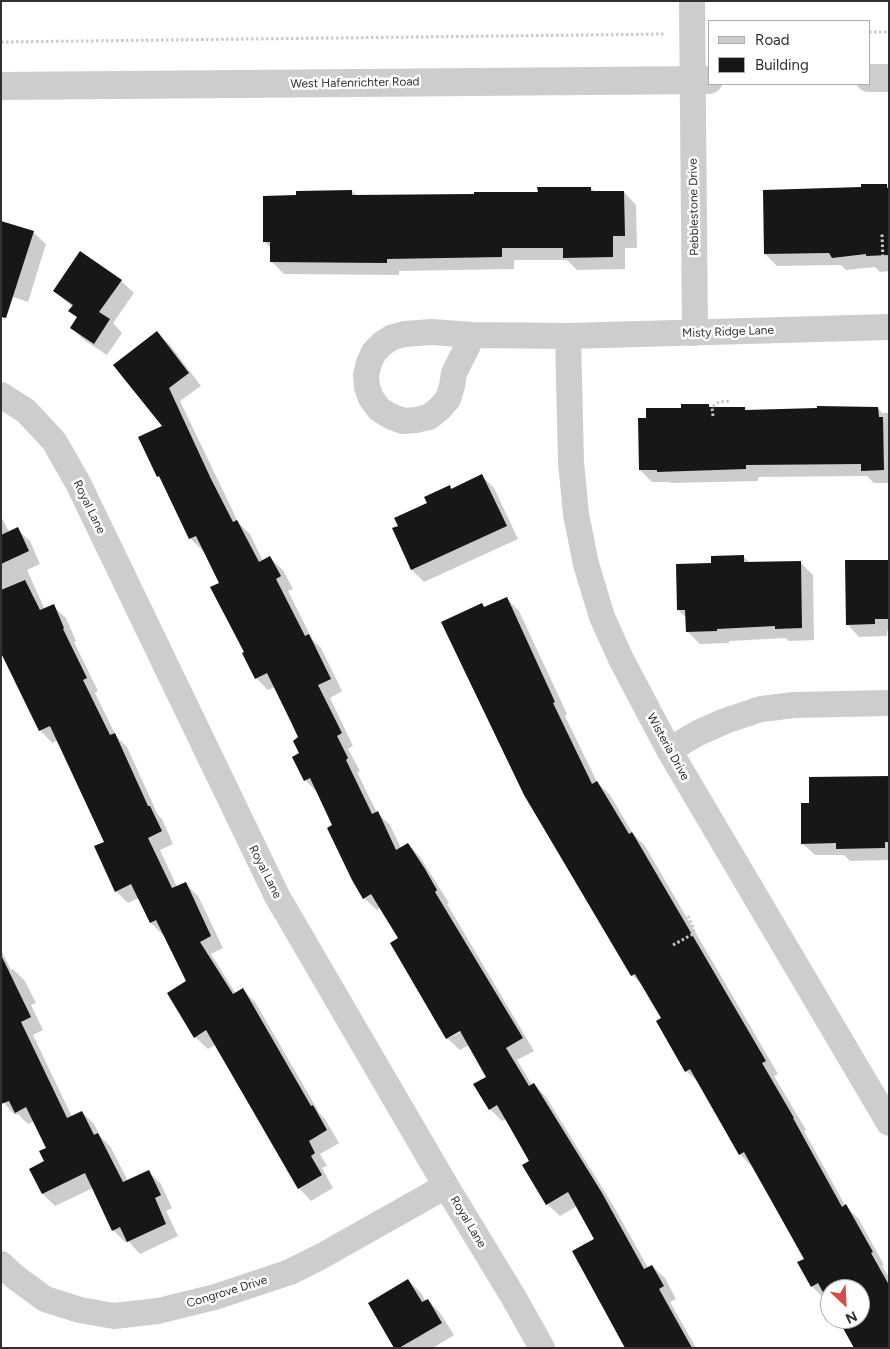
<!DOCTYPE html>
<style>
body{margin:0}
#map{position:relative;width:890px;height:1349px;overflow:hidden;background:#fff;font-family:Figtree,sans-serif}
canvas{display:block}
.frame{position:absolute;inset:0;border:2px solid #303030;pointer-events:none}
.legend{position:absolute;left:708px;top:20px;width:162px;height:65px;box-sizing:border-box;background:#fff;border:1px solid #acacac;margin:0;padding:6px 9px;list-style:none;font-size:15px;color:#303030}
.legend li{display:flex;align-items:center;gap:10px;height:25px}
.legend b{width:25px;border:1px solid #acacac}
.north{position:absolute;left:820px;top:1279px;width:50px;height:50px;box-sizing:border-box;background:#fff;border:1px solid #acacac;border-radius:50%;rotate:155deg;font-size:14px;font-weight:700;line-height:20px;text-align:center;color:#303030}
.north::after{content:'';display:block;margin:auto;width:18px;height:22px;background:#d34f46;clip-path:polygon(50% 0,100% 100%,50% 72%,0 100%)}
</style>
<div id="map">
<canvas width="890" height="1349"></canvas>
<div class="frame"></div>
<ul class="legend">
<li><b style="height:6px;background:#cdcdcd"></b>Road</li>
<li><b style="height:14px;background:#171717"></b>Building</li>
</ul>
<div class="north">N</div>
</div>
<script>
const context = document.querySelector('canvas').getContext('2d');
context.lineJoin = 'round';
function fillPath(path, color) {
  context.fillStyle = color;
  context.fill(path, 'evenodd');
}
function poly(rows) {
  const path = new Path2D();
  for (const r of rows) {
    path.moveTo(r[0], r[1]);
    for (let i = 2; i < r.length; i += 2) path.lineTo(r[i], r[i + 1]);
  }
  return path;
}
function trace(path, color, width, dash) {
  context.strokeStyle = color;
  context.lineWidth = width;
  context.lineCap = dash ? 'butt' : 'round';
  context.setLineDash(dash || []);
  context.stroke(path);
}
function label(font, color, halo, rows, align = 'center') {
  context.font = font + ' Figtree,sans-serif';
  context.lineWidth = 5;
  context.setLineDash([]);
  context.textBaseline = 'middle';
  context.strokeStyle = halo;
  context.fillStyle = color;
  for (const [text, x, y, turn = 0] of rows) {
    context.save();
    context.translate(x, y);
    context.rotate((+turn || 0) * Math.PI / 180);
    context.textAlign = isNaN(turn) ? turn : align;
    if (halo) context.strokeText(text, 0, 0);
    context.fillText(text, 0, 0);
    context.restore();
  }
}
fillPath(poly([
 [863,185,889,185,889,271,880,272,875,267,846,270,841,265,777,266,765,254,863,188],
 [591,188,595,192,624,192,636,205,637,248,625,248,625,269,577,270,567,260,514,260,514,269,399,271,399,275,284,274,271,261,271,248,264,241,297,197,352,191,357,196,539,193],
 [33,232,46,244,28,302,1,293],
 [121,281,134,293,113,323,122,333,107,355,84,340,71,327,78,318,70,310,73,307,54,291],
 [157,333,170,345,201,386,180,401,238,522,250,534,263,561,270,558,283,570,293,589,288,591,312,639,321,648,342,691,330,698,353,746,348,749,360,771,357,772,377,813,390,825,401,848,408,844,420,857,449,903,447,904,534,1051,517,1060,532,1085,534,1084,546,1097,614,1207,648,1268,652,1266,665,1278,676,1299,670,1302,696,1348,631,1348,595,1240,577,1206,560,1216,547,1204,531,1161,506,1119,502,1121,490,1109,487,1077,469,1045,460,1050,447,1038,400,939,381,907,377,910,364,898,334,826,318,793,305,780,293,757,301,753,300,738,275,687,268,690,256,678,220,583,204,550,203,551,190,538,163,481,158,476,164,427],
 [464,1027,466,1029,449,1038,449,1036],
 [709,405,712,408,744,408,747,411,878,408,882,413,889,413,889,483,874,483,867,476,758,477,758,481,671,483,669,482,652,482,640,470,648,419,682,409],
 [482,476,494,488,518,539,424,582,412,570,393,529,400,526,449,487,452,489],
 [1,516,9,532,17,529,30,541,40,564,27,570,45,610,53,606,66,618,76,641,74,642,98,691,95,693,116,736,127,747,158,815,162,819,173,844,160,850,177,887,185,883,198,896,223,948,211,954,236,994,243,990,255,1002,320,1114,325,1119,339,1143,320,1154,327,1166,322,1168,333,1188,311,1201,299,1188,215,1045,208,1049,195,1037,187,982,165,934,163,935,151,923,139,898,128,903,116,891,105,842,58,740,52,743,40,730,1,650],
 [744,557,750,563,800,562,813,575,814,640,789,641,786,638,729,641,729,643,700,644,687,631,687,618,678,610,712,564],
 [889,561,889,631,887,631,887,636,859,637,847,624],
 [506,598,519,611,567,714,565,716,597,782,610,795,633,834,645,846,778,1074,774,1076,806,1130,804,1131,846,1207,858,1218,884,1265,882,1266,889,1277,889,1348,839,1319,860,1319,860,1289,830,1289,830,1303,827,1297,824,1299,812,1286,806,1259,752,1167,740,1154,699,1083,686,1071,657,1022,662,1019,644,987,632,975,482,604,485,608],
 [889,778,889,860,850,861,844,855,815,855,802,843,811,804],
 [1,950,11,970,13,969,25,981,36,1003,31,1005,43,1030,33,1035,72,1117,82,1112,94,1124,100,1136,110,1146,128,1181,149,1172,161,1184,172,1208,166,1211,178,1236,140,1254,128,1241,126,1243,113,1230,93,1188,55,1206,43,1194,31,1169,46,1161,48,1148,35,1121,28,1124,18,1114,15,1115,1,1100],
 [408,1280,421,1293,426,1302,428,1300,440,1313,454,1335,433,1348,395,1348]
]), '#0003');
fillPath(poly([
 [861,184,887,184,887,188,889,188,889,255,866,256,866,254,832,258,829,253,764,254,763,190,861,187],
 [537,187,591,187,591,191,624,191,625,236,613,236,613,257,563,258,563,248,502,248,502,257,387,259,387,263,270,262,270,242,263,242,263,196,296,195,296,191,352,190,352,195,474,194,474,192,538,192],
 [1,221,34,231,6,318,1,317],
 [80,251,122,280,99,312,110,319,94,344,70,328,77,317,68,311,73,305,53,291],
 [157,331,189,373,169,388,211,479,233,522,237,520,259,562,270,556,281,576,276,579,305,636,309,634,331,679,318,685,342,733,337,736,348,758,346,760,372,814,378,811,396,850,408,843,425,869,437,890,435,892,523,1038,506,1048,529,1086,534,1083,602,1193,644,1269,652,1265,664,1286,659,1289,692,1348,625,1348,572,1251,594,1239,568,1192,546,1205,522,1165,529,1161,512,1131,497,1105,489,1110,473,1084,486,1077,460,1031,446,1039,390,943,398,938,371,894,363,899,352,880,327,828,332,825,310,778,304,781,292,757,299,753,293,741,298,737,291,722,267,673,255,679,242,653,244,652,210,587,219,583,196,536,189,539,159,476,157,477,138,437,162,426,113,365],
 [681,404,709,404,709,407,745,407,745,410,817,408,817,406,878,407,879,417,883,417,884,470,861,471,861,464,746,465,746,469,657,472,657,470,639,470,638,418,646,418,646,408,681,408],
 [482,474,507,526,411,570,392,528,398,526,394,518,427,503,424,497,450,485,451,489],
 [18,527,29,551,1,564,1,535],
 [744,555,744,562,801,561,802,628,775,629,775,626,717,629,717,631,686,632,685,610,677,610,676,564,711,563,711,556],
 [845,560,889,560,889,619,875,619,875,624,846,625],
 [25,580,40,610,54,604,64,628,63,629,87,678,83,680,110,735,115,733,148,806,150,806,162,831,148,838,172,888,186,882,211,936,200,942,233,994,243,988,311,1106,313,1105,327,1130,309,1141,315,1153,311,1156,322,1175,298,1189,206,1030,194,1038,167,993,186,981,156,920,150,923,131,884,115,892,94,846,104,842,50,726,39,731,1,653,1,590],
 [507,597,555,702,553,703,592,784,597,781,629,834,632,832,766,1061,762,1063,794,1118,793,1118,842,1207,846,1204,873,1252,871,1253,889,1285,889,1348,854,1348,838,1319,860,1319,860,1289,830,1289,830,1305,818,1283,811,1287,797,1262,804,1259,744,1152,739,1155,690,1069,685,1072,656,1021,661,1018,635,974,631,976,524,795,441,622,482,603,484,607],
 [889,776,889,842,885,842,885,848,836,849,836,843,801,844,801,803,809,803,809,777],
 [1,955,31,1017,21,1022,67,1118,82,1111,94,1135,98,1133,123,1182,149,1170,161,1195,155,1198,166,1224,127,1242,120,1227,112,1231,85,1173,42,1194,29,1169,44,1161,39,1151,46,1148,26,1107,15,1113,9,1101,1,1104],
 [408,1279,422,1302,428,1299,442,1323,399,1348,394,1348,368,1303]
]), '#171717');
trace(poly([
 [869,32,889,32],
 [1,42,666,34],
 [872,262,883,261,882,234],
 [713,416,712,407,719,402,731,401],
 [673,945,693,934,694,929,688,916]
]), '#cacaca', 3, [2.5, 2.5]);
trace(poly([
 [692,1,695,333],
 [473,335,454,373,452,386,448,399,439,409,429,417,416,420,403,421,390,416,379,409,371,398,367,387,366,375,369,363,374,352,383,343,393,337,405,334,431,332,473,335,568,336,889,327],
 [568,336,571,462,576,514,586,564,602,617,621,659,669,750,889,1123],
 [1,395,26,411,54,441,78,483,277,896,446,1186,514,1298,542,1348],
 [669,750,698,733,725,721,761,709,794,705,889,703],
 [1,1264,15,1277,45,1299,80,1310,114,1316,158,1311,215,1297,290,1272,320,1257,446,1186]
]), '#cdcdcd', 26);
trace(poly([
 [869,78,889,78],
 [1,86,709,80]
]), '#cdcdcd', 28);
label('12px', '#303030', '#fff', [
 ["West Hafenrichter Road",355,83,-1],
 ["Pebblestone Drive",694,207,-91],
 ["Misty Ridge Lane",728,332,-2],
 ["Royal Lane",89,507,64],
 ["Wisteria Drive",668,747,61],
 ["Royal Lane",265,872,63],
 ["Royal Lane",468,1222,59],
 ["Congrove Drive",227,1292,-17]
]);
</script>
